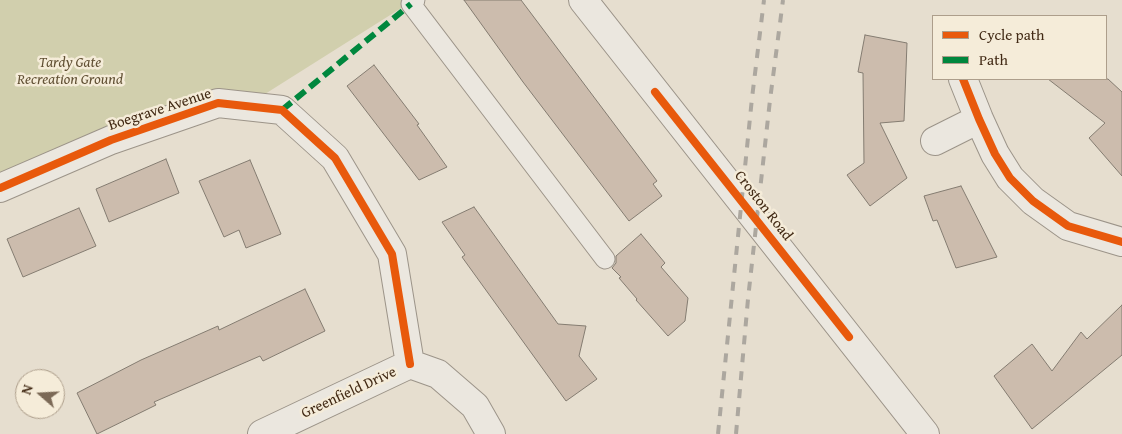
<!DOCTYPE html>
<style>
body{margin:0}
#map{position:relative;width:1122px;height:434px;overflow:hidden;background:#e6decf;font-family:"Gentium Book Plus",serif}
canvas{display:block}
.legend{position:absolute;left:932px;top:15px;width:175px;height:65px;box-sizing:border-box;background:#f5ecd9;border:1px solid #ad9e8b;margin:0;padding:6px 9px;list-style:none;font-size:15px;color:#422a15}
.legend li{display:flex;align-items:center;gap:10px;height:25px}
.legend b{width:25px;border:1px solid #ad9e8b}
.north{position:absolute;left:15px;top:369px;width:50px;height:50px;box-sizing:border-box;background:#f5ecd9;border:1px solid #ad9e8b;border-radius:50%;rotate:289deg;font-size:14px;font-weight:700;line-height:20px;text-align:center;color:#422a15}
.north::after{content:'';display:block;margin:auto;width:18px;height:22px;background:#7b6956;clip-path:polygon(50% 0,100% 100%,50% 72%,0 100%)}
</style>
<div id="map">
<canvas width="1122" height="434"></canvas>
<ul class="legend">
<li><b style="height:6px;background:#e8590c"></b>Cycle path</li>
<li><b style="height:6px;background:#00873e"></b>Path</li>
</ul>
<div class="north">N</div>
</div>
<script>
const context = document.querySelector('canvas').getContext('2d');
context.lineJoin = 'round';
function fillPath(path, color) {
  context.fillStyle = color;
  context.fill(path, 'evenodd');
}
function poly(rows) {
  const path = new Path2D();
  for (const r of rows) {
    path.moveTo(r[0], r[1]);
    for (let i = 2; i < r.length; i += 2) path.lineTo(r[i], r[i + 1]);
  }
  return path;
}
function trace(path, color, width, dash) {
  context.strokeStyle = color;
  context.lineWidth = width;
  context.lineCap = dash ? 'butt' : 'round';
  context.setLineDash(dash || []);
  context.stroke(path);
}
function label(font, color, halo, rows, align = 'center') {
  context.font = font + ' "Gentium Book Plus",serif';
  context.lineWidth = 5;
  context.setLineDash([]);
  context.textBaseline = 'middle';
  context.strokeStyle = halo;
  context.fillStyle = color;
  for (const [text, x, y, turn = 0] of rows) {
    context.save();
    context.translate(x, y);
    context.rotate((+turn || 0) * Math.PI / 180);
    context.textAlign = isNaN(turn) ? turn : align;
    if (halo) context.strokeText(text, 0, 0);
    context.fillText(text, 0, 0);
    context.restore();
  }
}
fillPath(poly([
 [0,0,414,0,265,94,216,95,0,173]
]), '#d1cfad');
const building = poly([
 [464,0,521,0,657,181,653,184,662,196,629,221,523,82,464,0],
 [865,35,907,43,904,121,880,123,907,178,870,206,847,175,864,163,863,73,858,72,865,35],
 [374,65,419,124,417,125,447,167,419,180,347,86,374,65],
 [1048,79,1108,79,1122,92,1122,176,1089,138,1105,123,1048,79],
 [166,159,179,193,109,222,96,189,166,159],
 [250,160,281,234,246,248,239,230,224,237,199,181,250,160],
 [961,186,997,257,956,268,937,220,933,221,924,196,961,186],
 [474,207,558,324,586,326,579,356,597,379,566,401,462,257,465,255,442,222,474,207],
 [79,208,96,246,23,277,7,239,79,208],
 [641,234,665,263,661,267,688,298,685,321,668,336,636,300,637,299,619,278,621,277,612,268,616,263,616,256,641,234],
 [305,289,325,331,263,361,260,356,154,402,156,405,97,434,77,393,141,360,218,326,219,330,305,289],
 [1122,305,1122,355,1032,429,994,376,1032,344,1052,371,1081,332,1087,339,1122,305]
]);
fillPath(building, '#ccbcad');
trace(building, '#847c71', 1);
const service = poly([
 [415,0,411,4,605,259]
]);
const minor = poly([
 [963,79,979,119,995,154,1010,178,1033,201,1068,226,1122,242],
 [935,141,979,119],
 [0,188,111,140,218,103,282,110,335,158,392,254,410,364],
 [410,364,438,374,475,406,491,434],
 [262,434,410,364]
]);
const tertiary = poly([
 [583,0,925,434]
]);
trace(service, '#9c9489', 21);
trace(minor, '#9c9489', 30);
trace(tertiary, '#9c9489', 30);
trace(service, '#ebe7df', 19);
trace(minor, '#ebe7df', 28);
trace(tertiary, '#ebe7df', 28);
trace(poly([
 [718,434,752,98,764,0],
 [736,434,748,299,770,100,783,0]
]), '#aca79f', 4, [9, 9]);
trace(poly([
 [282,110,411,4]
]), '#00873e', 6, [12, 6]);
trace(poly([
 [963,79,979,119,995,154,1010,178,1033,201,1068,226,1122,242],
 [655,92,849,337],
 [0,188,111,140,218,103,282,110,335,158,392,254,410,364]
]), '#e8590c', 8);
label('italic 15px', '#615034', '#f5ecd9', [
 ["Tardy Gate",70,63],
 ["Recreation Ground",70,80]
]);
label('15px', '#422a15', '#f5ecd9', [
 ["Boegrave Avenue",160,110,-18],
 ["Croston Road",763,206,52],
 ["Greenfield Drive",349,393,-25]
]);
</script>
